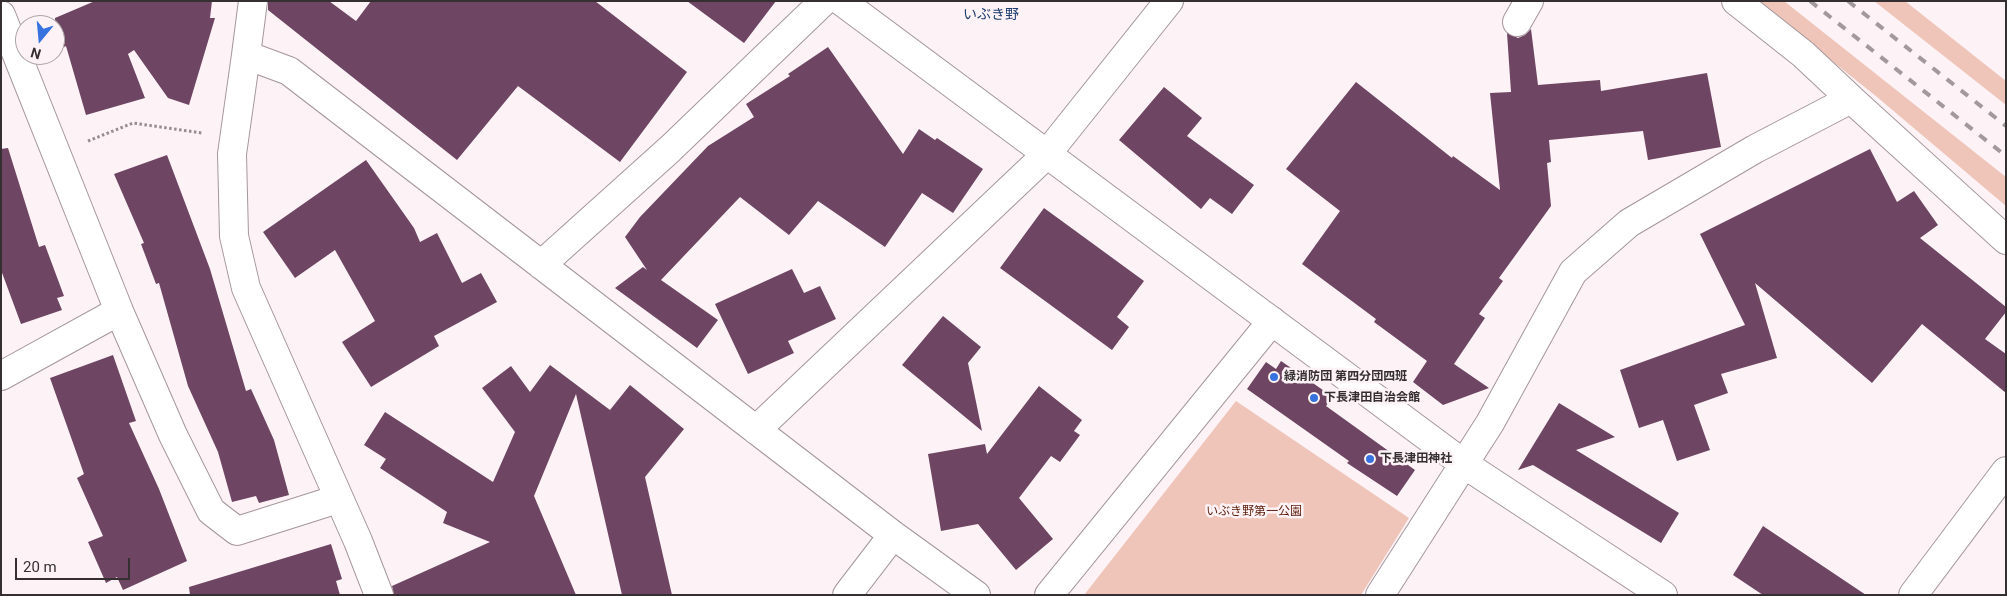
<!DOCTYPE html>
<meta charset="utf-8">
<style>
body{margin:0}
#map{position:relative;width:2007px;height:596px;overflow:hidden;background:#fdf3f6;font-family:Roboto,sans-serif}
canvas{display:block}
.frame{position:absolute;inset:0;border:2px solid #352f31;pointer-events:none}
.north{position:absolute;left:15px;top:15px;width:50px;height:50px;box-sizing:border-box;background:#fdf3f6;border:1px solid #ada5a7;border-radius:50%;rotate:197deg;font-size:14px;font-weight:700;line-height:20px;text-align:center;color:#352f31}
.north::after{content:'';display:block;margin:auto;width:18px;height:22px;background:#3673e1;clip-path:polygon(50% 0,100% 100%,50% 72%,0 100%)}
.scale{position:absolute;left:15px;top:558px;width:115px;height:22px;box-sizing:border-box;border:2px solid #352f31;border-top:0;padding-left:6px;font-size:15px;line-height:18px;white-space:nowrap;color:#352f31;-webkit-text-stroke:4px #fdf3f6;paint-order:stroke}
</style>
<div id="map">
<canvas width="2007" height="596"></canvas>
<div class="frame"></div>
<div class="north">N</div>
<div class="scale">20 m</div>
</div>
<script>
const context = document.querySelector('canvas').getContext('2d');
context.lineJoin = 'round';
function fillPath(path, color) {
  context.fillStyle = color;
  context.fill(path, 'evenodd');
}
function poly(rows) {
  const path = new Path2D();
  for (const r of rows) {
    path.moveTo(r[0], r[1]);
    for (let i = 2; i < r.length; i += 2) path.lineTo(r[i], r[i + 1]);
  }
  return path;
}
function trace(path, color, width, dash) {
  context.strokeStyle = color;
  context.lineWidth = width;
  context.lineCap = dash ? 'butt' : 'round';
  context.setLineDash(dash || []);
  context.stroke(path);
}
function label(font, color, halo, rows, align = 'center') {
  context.font = font + ' Roboto,"Noto Sans JP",sans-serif';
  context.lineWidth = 5;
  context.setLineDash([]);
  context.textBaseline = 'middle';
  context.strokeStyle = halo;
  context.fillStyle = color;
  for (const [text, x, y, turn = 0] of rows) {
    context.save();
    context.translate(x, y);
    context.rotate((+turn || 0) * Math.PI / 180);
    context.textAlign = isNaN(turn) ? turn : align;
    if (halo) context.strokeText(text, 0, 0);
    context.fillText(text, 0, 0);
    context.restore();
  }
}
fillPath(poly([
 [1757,1,1784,1,2006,177,2006,206,1877,97],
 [1874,1,1905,1,2006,81,2006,105],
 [1236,401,1409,518,1361,595,1084,595]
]), '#efc5ba');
fillPath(poly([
 [95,1,212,1,210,18,215,18,189,105,168,98,134,50,128,54,145,98,86,115,66,46,55,51,55,18],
 [268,1,329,1,356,21,371,1,595,1,687,72,620,162,518,86,457,160,268,10],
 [687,1,776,1,744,43],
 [1531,29,1538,85,1600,80,1601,91,1707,73,1721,147,1648,160,1643,131,1549,140,1551,162,1547,163,1551,206,1499,278,1503,281,1479,314,1485,318,1454,364,1489,388,1443,405,1413,382,1427,361,1374,322,1376,319,1302,264,1340,211,1286,169,1356,82,1452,158,1453,156,1500,190,1490,93,1511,92,1507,33,1518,38,1525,35],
 [828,47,903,154,919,129,935,140,937,138,983,169,953,213,922,193,885,247,818,201,789,235,740,197,661,280,718,320,697,348,615,288,643,267,647,270,625,237,640,217,708,146,754,117,746,104,790,76,788,74],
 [1164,87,1202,118,1187,136,1254,185,1232,214,1210,198,1201,209,1119,140],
 [8,148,39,247,45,245,64,296,57,298,62,310,21,324,1,270,1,149],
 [1870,149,1897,202,1914,191,1938,225,1920,238,2006,307,2006,312,1985,339,2006,354,2006,393,1922,324,1872,383,1755,283,1777,358,1721,374,1728,393,1694,405,1710,450,1677,461,1663,420,1639,428,1620,370,1745,325,1700,234],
 [167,155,210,269,246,391,251,389,274,440,289,495,259,503,256,496,232,502,218,452,188,386,159,283,156,284,141,244,144,243,114,174],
 [366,160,414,228,420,242,437,233,462,283,481,273,497,302,434,336,439,346,371,387,342,342,375,321,335,250,295,278,263,232],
 [1044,208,1144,281,1117,317,1129,327,1112,350,1000,268],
 [792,269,804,293,820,286,836,319,788,341,794,353,748,374,715,304],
 [943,316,981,347,968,363,982,431,902,365],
 [113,355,136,421,129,423,159,489,187,561,123,590,117,577,106,583,88,542,103,536,77,478,84,474,50,378],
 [1281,361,1333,397,1326,406,1415,470,1397,496,1347,463,1349,461,1247,389,1266,362,1276,369],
 [550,365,610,410,630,385,684,429,645,477,672,595,622,595,576,394,534,496,576,595,394,595,392,586,490,542,443,523,447,512,380,468,386,459,364,445,385,412,493,482,515,432,482,388,511,366,530,392],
 [1039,386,1082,420,1074,431,1080,435,1060,462,1051,456,1019,498,1053,539,1016,570,978,524,941,531,928,454,985,444,987,454],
 [1559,403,1615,437,1576,450,1679,513,1661,543,1533,465,1518,470],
 [1763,526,1866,595,1763,595,1733,575],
 [331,544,342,579,336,581,340,595,190,595,189,587]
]), '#6e4562');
const street = poly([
 [253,1,246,55,289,71,893,535,976,595],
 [1736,1,1803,54,1851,99],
 [1,15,119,311,173,435,211,511,237,531,338,499],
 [1517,22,1529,1],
 [246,55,232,154,234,236,246,288,358,541,379,595],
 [541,265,670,149,824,1],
 [1,376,119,311],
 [756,430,1046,155],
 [847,595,893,535],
 [1049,595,1272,321],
 [1380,595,1490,423,1573,272,1629,223,1755,149,1851,99,2006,240],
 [1913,595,2006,471]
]);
const secondary = poly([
 [841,1,1464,464,1663,595],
 [1046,155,1169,1]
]);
trace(street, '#a5969b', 30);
trace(secondary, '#a5969b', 30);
trace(poly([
 [88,141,133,123,202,133]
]), '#958d90', 3, [2.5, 2.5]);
trace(street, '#fff', 28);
trace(secondary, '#fff', 28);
trace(poly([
 [1810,1,2006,156],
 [1848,1,2006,126]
]), '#a1999c', 4, [9, 9]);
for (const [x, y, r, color] of [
 [1274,377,5,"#3673e1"],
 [1314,398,5,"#3673e1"],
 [1370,459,5,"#3673e1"]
]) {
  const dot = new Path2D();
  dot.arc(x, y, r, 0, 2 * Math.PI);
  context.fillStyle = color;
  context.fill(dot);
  trace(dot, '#fdf3f6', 2);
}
label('bold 12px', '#352f31', '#fdf3f6', [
 ["緑消防団 第四分団四班",1284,377],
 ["下長津田自治会館",1324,398],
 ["下長津田神社",1380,459]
], 'left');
label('12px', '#5f1c0a', '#fdf3f6', [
 ["いぶき野第一公園",1254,512]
]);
label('14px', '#1c3b70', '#fdf3f6', [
 ["いぶき野",991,15]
]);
</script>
